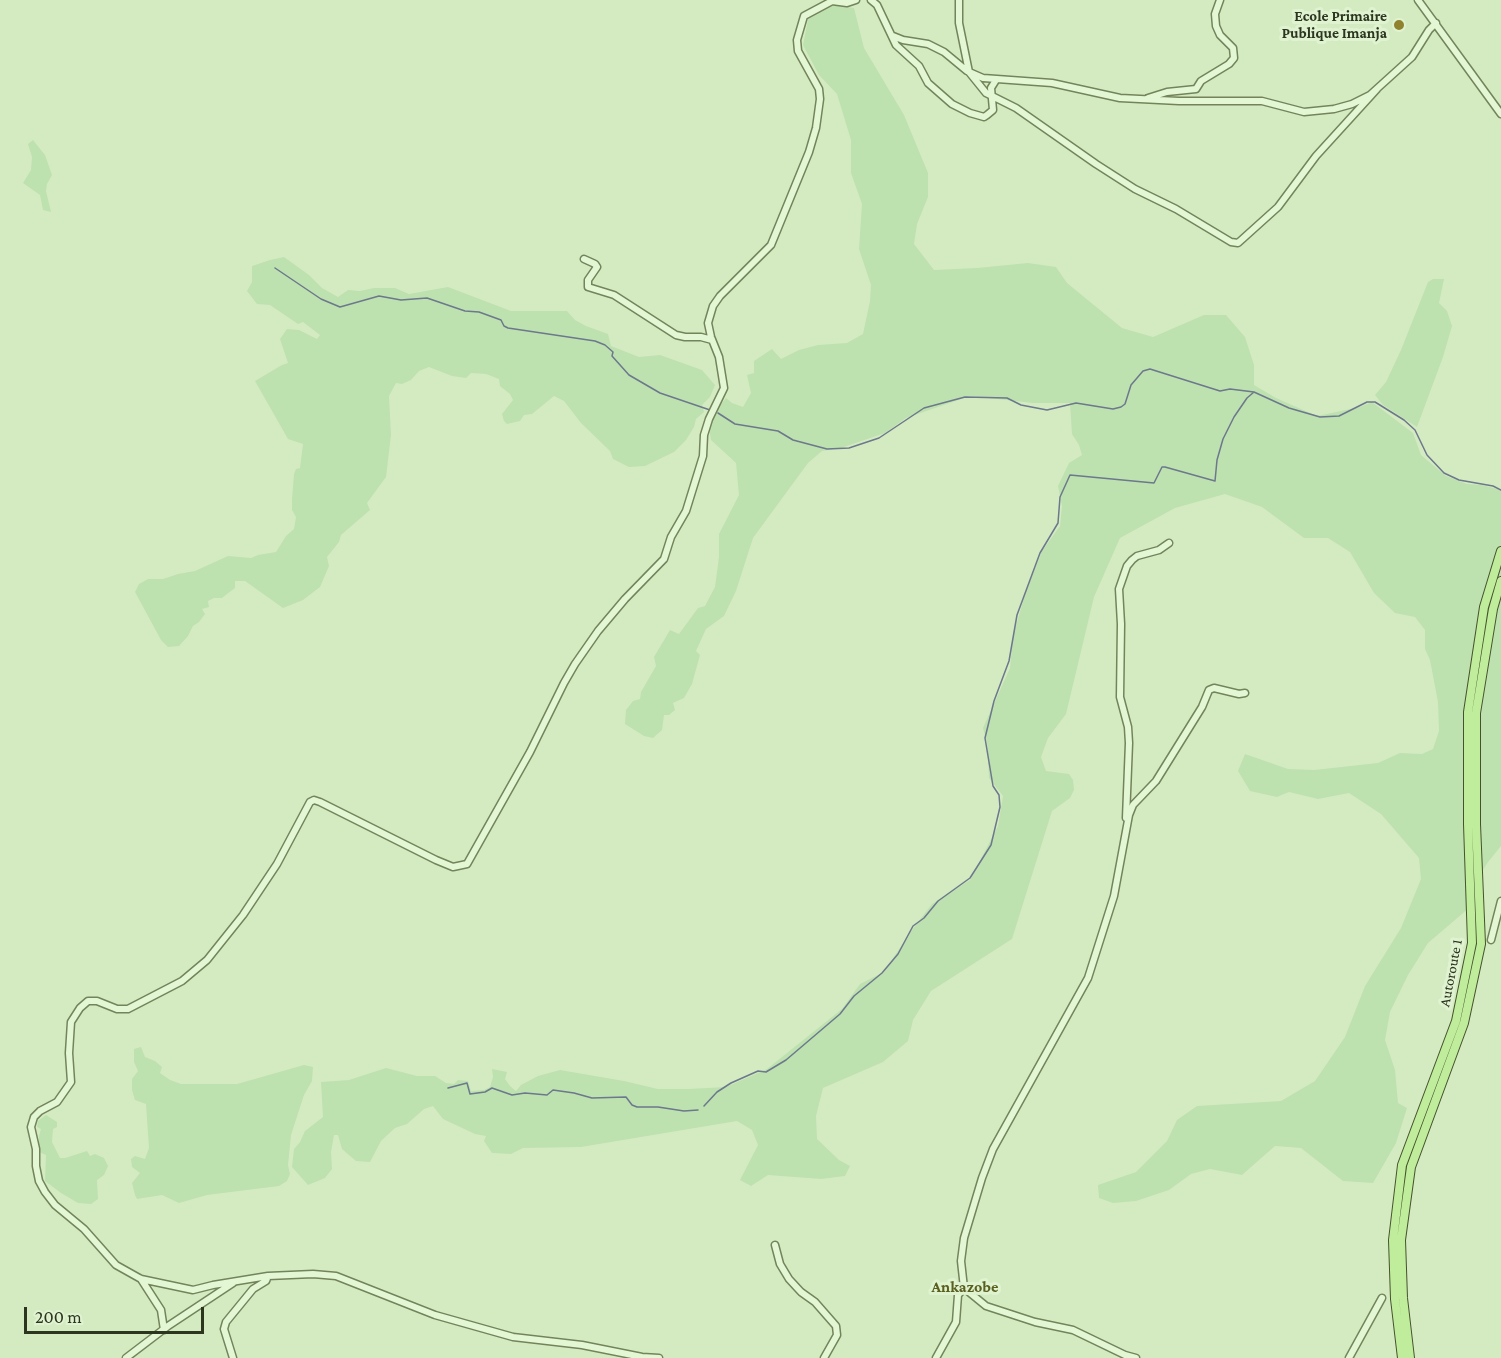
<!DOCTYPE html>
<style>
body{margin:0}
#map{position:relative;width:1501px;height:1358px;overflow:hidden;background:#d4ebc2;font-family:"Crimson Pro",serif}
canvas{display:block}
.scale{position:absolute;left:24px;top:1307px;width:180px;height:27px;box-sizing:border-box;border:3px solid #2c351e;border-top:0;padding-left:8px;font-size:18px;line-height:21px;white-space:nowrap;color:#2c351e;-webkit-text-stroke:4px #dff3d1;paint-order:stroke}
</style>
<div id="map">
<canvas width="1501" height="1358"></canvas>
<div class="scale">200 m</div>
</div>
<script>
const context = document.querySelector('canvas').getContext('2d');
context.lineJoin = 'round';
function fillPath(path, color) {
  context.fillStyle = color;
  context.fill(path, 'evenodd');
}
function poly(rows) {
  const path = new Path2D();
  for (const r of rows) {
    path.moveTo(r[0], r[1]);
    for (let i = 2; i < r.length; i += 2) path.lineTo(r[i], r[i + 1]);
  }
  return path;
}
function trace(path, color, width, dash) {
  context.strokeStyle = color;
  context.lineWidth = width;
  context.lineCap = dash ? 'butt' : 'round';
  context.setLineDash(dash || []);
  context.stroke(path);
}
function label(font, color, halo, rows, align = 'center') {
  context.font = font + ' "Crimson Pro",serif';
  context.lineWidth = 6;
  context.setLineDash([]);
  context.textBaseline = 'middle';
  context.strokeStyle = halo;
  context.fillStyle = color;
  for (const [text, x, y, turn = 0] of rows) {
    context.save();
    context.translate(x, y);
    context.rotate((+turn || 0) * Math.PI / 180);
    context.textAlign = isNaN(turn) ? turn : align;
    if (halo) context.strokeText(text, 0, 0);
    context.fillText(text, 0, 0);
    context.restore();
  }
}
fillPath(poly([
 [835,5,854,8,864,48,904,115,928,173,928,197,917,224,914,244,934,270,977,268,1028,263,1056,267,1067,283,1122,328,1153,337,1204,315,1226,315,1245,337,1254,365,1254,385,1276,398,1317,416,1360,407,1372,402,1413,433,1421,455,1446,476,1467,484,1482,485,1501,490,1501,846,1488,862,1473,886,1469,908,1428,943,1408,975,1390,1012,1385,1040,1395,1070,1398,1103,1407,1108,1396,1143,1373,1183,1343,1181,1301,1148,1275,1146,1242,1175,1210,1169,1191,1174,1169,1190,1136,1201,1113,1203,1099,1198,1098,1185,1136,1172,1167,1141,1177,1120,1197,1106,1281,1101,1315,1081,1345,1037,1365,986,1401,928,1421,879,1419,858,1381,814,1349,793,1318,799,1289,792,1277,797,1250,791,1238,771,1245,754,1288,769,1314,770,1378,763,1400,753,1422,754,1433,749,1439,731,1438,702,1430,660,1425,649,1425,630,1415,617,1395,613,1374,593,1350,552,1328,538,1304,538,1262,507,1225,494,1175,508,1120,538,1094,597,1066,714,1048,738,1041,757,1046,771,1069,774,1073,780,1074,790,1070,798,1052,811,1012,939,931,991,913,1020,908,1041,883,1062,823,1088,816,1116,817,1139,839,1160,850,1166,845,1176,821,1179,768,1175,751,1186,740,1180,758,1145,752,1130,737,1121,581,1147,523,1148,511,1154,492,1153,484,1141,486,1136,475,1134,443,1119,433,1106,424,1109,407,1124,395,1128,381,1141,370,1162,356,1161,342,1149,338,1135,334,1135,331,1152,332,1169,325,1178,308,1185,292,1167,294,1149,300,1142,305,1131,323,1117,321,1082,349,1080,386,1068,417,1076,435,1076,446,1083,454,1084,458,1080,468,1081,471,1091,484,1090,490,1087,493,1077,492,1069,507,1072,505,1079,510,1086,516,1091,521,1085,538,1076,560,1070,624,1081,658,1089,688,1089,726,1087,767,1069,842,1009,860,984,884,972,911,931,932,904,970,880,998,826,1003,796,989,778,987,742,983,728,1010,668,1013,636,1026,591,1042,551,1060,526,1062,506,1058,486,1069,463,1082,455,1079,445,1072,434,1070,403,1033,403,970,396,906,418,885,433,841,448,822,451,808,463,753,538,736,591,724,616,706,629,696,651,700,655,692,684,684,698,673,703,675,710,669,715,664,715,662,730,653,738,644,736,625,724,626,710,633,701,640,699,641,692,656,666,654,657,670,630,679,634,698,608,705,606,715,587,719,557,719,534,739,495,736,463,711,440,709,428,716,410,726,398,732,403,743,407,751,393,747,375,754,373,754,361,772,349,781,359,799,350,818,345,847,343,863,334,870,301,871,285,859,249,862,204,851,173,851,140,837,94,819,75,803,45,809,15],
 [33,140,45,155,52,175,47,184,46,191,51,212,43,210,40,195,23,183,31,170,32,157,28,144],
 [284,257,309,275,322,288,338,297,348,290,360,291,374,288,395,288,409,294,448,287,511,311,567,311,575,320,586,326,608,334,611,346,639,357,660,355,702,370,715,385,710,397,702,405,704,412,696,419,694,427,686,440,674,452,645,466,629,467,613,459,610,451,581,423,564,401,554,396,532,414,524,415,520,421,507,424,504,421,502,414,513,400,510,394,500,386,499,379,486,374,471,373,466,378,452,376,429,367,419,371,411,380,402,384,396,383,389,396,391,435,386,477,367,503,370,510,341,535,339,542,327,557,329,566,320,587,303,600,283,608,245,581,235,581,235,588,227,594,222,598,214,598,208,601,209,607,202,609,205,614,199,622,193,626,188,636,179,646,168,647,161,640,135,592,139,584,148,579,163,579,178,574,195,571,228,556,251,558,258,555,276,552,286,536,294,529,296,517,292,510,292,499,294,474,296,469,300,468,303,444,288,439,255,381,282,365,288,363,280,339,287,329,299,330,317,339,320,335,303,322,298,324,270,305,257,304,247,291,252,282,252,266,270,260],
 [1433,279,1444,279,1439,303,1447,311,1452,326,1443,357,1417,427,1383,405,1375,395,1386,382,1401,350,1428,282],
 [141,1047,145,1057,155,1061,162,1067,160,1073,170,1080,181,1084,237,1084,304,1065,313,1067,312,1081,304,1095,291,1135,288,1165,290,1174,287,1181,279,1186,207,1195,179,1203,162,1195,137,1199,135,1195,132,1183,140,1173,132,1167,131,1159,135,1156,145,1159,149,1148,146,1104,135,1100,132,1090,132,1079,138,1071,134,1062,134,1049],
 [46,1115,57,1122,57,1127,53,1129,52,1142,60,1158,65,1158,87,1151,90,1156,95,1154,104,1158,108,1166,104,1175,97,1180,98,1199,91,1204,78,1203,61,1193,45,1181,46,1155,39,1152,39,1136,41,1129,37,1127,38,1121]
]), '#bee1b0');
trace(poly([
 [275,268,321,299,340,307,379,296,401,300,427,298,465,311,479,312,501,320,504,326,508,328,595,341,605,345,613,352,612,356,629,375,660,393,710,410],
 [718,413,735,424,778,431,793,440,827,449,849,448,879,438,924,408,965,397,1007,398,1021,405,1047,410,1076,403,1113,409,1121,407,1125,404,1131,385,1143,371,1150,369,1220,391,1230,389,1254,392],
 [448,1088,467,1083,470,1094,485,1092,492,1088,512,1095,525,1093,547,1095,553,1090,574,1093,592,1098,626,1097,632,1105,637,1107,658,1107,684,1111,698,1110],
 [704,1106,717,1092,731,1083,758,1071,766,1072,786,1060,840,1014,854,996,882,973,898,954,913,926,924,918,938,901,970,878,991,845,1000,807,999,795,993,786,985,738,994,701,1009,661,1017,615,1040,553,1058,523,1060,497,1070,475,1154,483,1162,467,1165,467,1215,481,1217,460,1223,439,1234,417,1247,398,1254,392,1289,408,1320,417,1339,416,1367,402,1375,402,1404,420,1415,430,1427,455,1444,473,1459,480,1493,486,1501,490]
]), '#6c788c', 1.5);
const minor = poly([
 [871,0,877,5,896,45,919,66,928,83,952,104,970,113,984,117,987,115,993,110,991,88,996,80],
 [959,0,959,23,969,72,986,93,1016,108,1096,164,1135,189,1176,209,1231,242,1238,243,1278,207,1316,156,1377,89],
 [1418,0,1501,114],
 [893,36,903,40,928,44,944,52,967,71,983,78,1052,83,1120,98,1179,101,1262,101,1304,112,1334,109,1352,104,1370,95,1412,57,1429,30,1436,23],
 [1148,98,1167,92,1196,89,1201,81,1229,64,1234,58,1233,48,1220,35,1216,26,1215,14,1220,0],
 [584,259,595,264,597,267,588,280,588,287,614,295,676,335,685,337,701,337,712,340],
 [1126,818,1129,743,1128,727,1120,697,1121,624,1119,589,1127,566,1132,560,1137,556,1159,550,1169,543],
 [1491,940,1501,901],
 [775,1245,780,1264,789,1279,801,1292,815,1302,836,1326,837,1335,824,1358],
 [141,1279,161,1310,164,1330],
 [964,1288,986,1306,1035,1322,1073,1330,1125,1355,1136,1358],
 [126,1358,168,1326,233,1283],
 [233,1358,224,1329,226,1322,253,1289,266,1281,268,1276],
 [659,1358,642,1357,582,1345,513,1337,435,1315,336,1276,313,1274,268,1276,213,1285,193,1290,141,1279,116,1265,84,1229,55,1205,45,1192,39,1181,36,1166,36,1149,31,1127,34,1117,40,1111,57,1102,71,1082,69,1053,71,1022,80,1008,88,1001,97,1001,117,1009,128,1009,182,981,207,960,243,915,277,864,310,802,314,800,320,802,436,860,453,867,467,864,530,752,564,683,575,664,598,631,625,599,664,559,671,537,686,511,703,456,704,435,709,419,724,388,719,357,711,337,708,323,713,306,720,296,771,245,809,152,816,128,820,99,819,89,798,51,797,40,804,16,832,1,847,3,856,0],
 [936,1358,956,1322,958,1295,964,1288,961,1261,964,1238,982,1178,993,1149,1088,978,1114,896,1129,815,1133,805,1156,781,1202,707,1209,690,1214,688,1239,694,1245,693],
 [1349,1358,1382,1298]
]);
const major = poly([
 [1402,1358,1395,1299,1393,1240,1402,1165,1456,1021,1472,943,1468,824,1468,712,1484,607,1501,551],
 [1410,1358,1403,1298,1401,1240,1411,1167,1464,1023,1481,944,1476,824,1476,713,1493,609,1501,581]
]);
trace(minor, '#73845a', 9);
trace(major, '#46522e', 10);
trace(minor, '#e3f7d5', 6);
trace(major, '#bfed9b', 8);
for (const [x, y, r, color] of [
 [1399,25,6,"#90832d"]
]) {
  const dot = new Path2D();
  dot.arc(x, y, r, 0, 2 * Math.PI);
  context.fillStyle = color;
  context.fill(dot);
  trace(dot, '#dff3d1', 2);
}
label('bold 15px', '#2c351e', '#dff3d1', [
 ["Ecole Primaire",1387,16],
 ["Publique Imanja",1387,33]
], 'right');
label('15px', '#2c351e', '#dff3d1', [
 ["Autoroute 1",1451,973,-79]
]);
label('bold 16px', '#5a5f1f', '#dff3d1', [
 ["Ankazobe",965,1287]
]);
</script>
